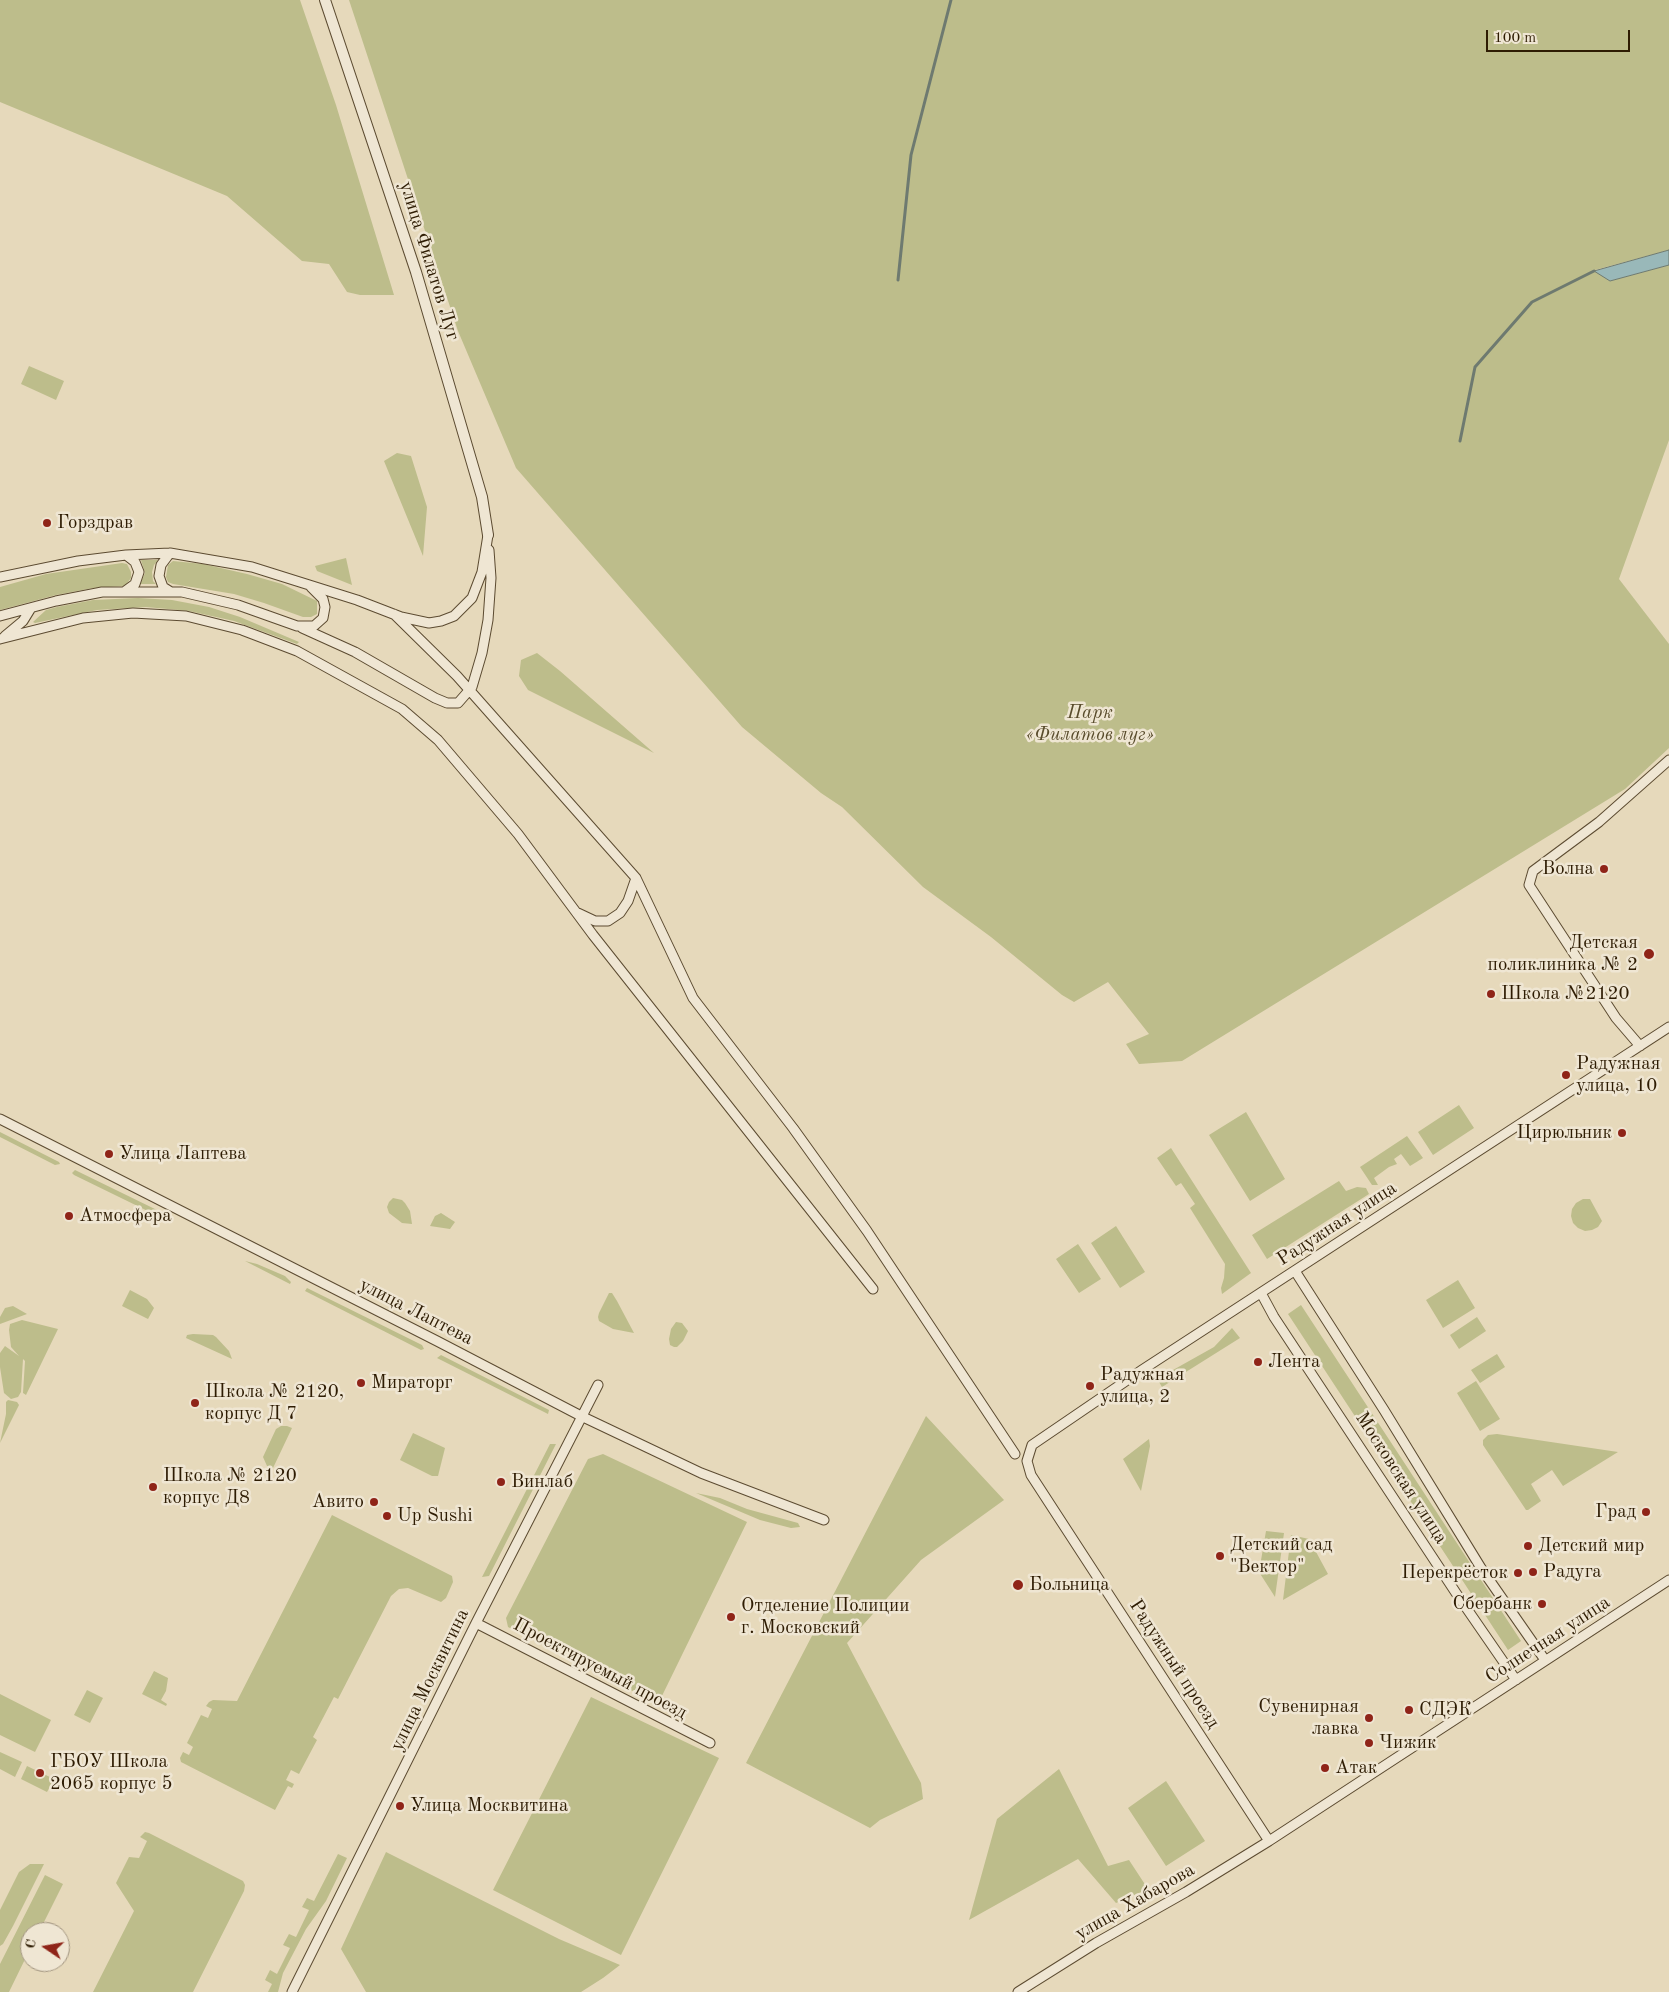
<!DOCTYPE html>
<meta charset="utf-8">
<style>
body{margin:0}
#map{position:relative;width:1669px;height:1992px;overflow:hidden;background:#e6d9bb;font-family:"Old Standard TT",serif}
canvas{display:block}
.north{position:absolute;left:20px;top:1922px;width:50px;height:50px;box-sizing:border-box;background:#efe6d3;border:1px solid #a29580;border-radius:50%;rotate:282deg;font-size:14px;font-weight:700;line-height:20px;text-align:center;color:#2e1c03}
.north::after{content:'';display:block;margin:auto;width:18px;height:22px;background:#8f2418;clip-path:polygon(50% 0,100% 100%,50% 72%,0 100%)}
.scale{position:absolute;left:1486px;top:30px;width:144px;height:22px;box-sizing:border-box;border:2px solid #2e1c03;border-top:0;padding-left:6px;font-size:15px;line-height:18px;white-space:nowrap;color:#2e1c03;-webkit-text-stroke:4px #efe6d3;paint-order:stroke}
</style>
<div id="map">
<canvas width="1669" height="1992"></canvas>
<div class="north">С</div>
<div class="scale">100 m</div>
</div>
<script>
const context = document.querySelector('canvas').getContext('2d');
context.lineJoin = 'round';
function fillPath(path, color) {
  context.fillStyle = color;
  context.fill(path, 'evenodd');
}
function poly(rows) {
  const path = new Path2D();
  for (const r of rows) {
    path.moveTo(r[0], r[1]);
    for (let i = 2; i < r.length; i += 2) path.lineTo(r[i], r[i + 1]);
  }
  return path;
}
function trace(path, color, width, dash) {
  context.strokeStyle = color;
  context.lineWidth = width;
  context.lineCap = dash ? 'butt' : 'round';
  context.setLineDash(dash || []);
  context.stroke(path);
}
function label(font, color, halo, rows, align = 'center') {
  context.font = font + ' "Old Standard TT",serif';
  context.lineWidth = 5;
  context.setLineDash([]);
  context.textBaseline = 'middle';
  context.strokeStyle = halo;
  context.fillStyle = color;
  for (const [text, x, y, turn = 0] of rows) {
    context.save();
    context.translate(x, y);
    context.rotate((+turn || 0) * Math.PI / 180);
    context.textAlign = isNaN(turn) ? turn : align;
    if (halo) context.strokeText(text, 0, 0);
    context.fillText(text, 0, 0);
    context.restore();
  }
}
fillPath(poly([
 [0,0,300,0,336,105,394,295,360,295,347,292,329,264,302,261,227,196,0,102],
 [349,0,1669,0,1669,250,1595,270,1610,281,1669,265,1669,440,1619,579,1669,644,1669,748,1625,789,1182,1061,1139,1064,1126,1044,1149,1034,1108,982,1074,1002,1062,995,991,937,923,887,842,807,821,793,742,727,516,468,458,331],
 [29,366,64,381,56,400,21,384],
 [397,453,411,456,427,507,423,556,384,461],
 [346,558,352,585,317,571,315,566],
 [141,560,158,560,154,565,152,572,153,581,156,584,140,584,145,573],
 [173,561,203,564,247,574,282,584,317,601,317,614,311,617,303,617,264,603,234,594,173,584,168,582,166,577,168,565],
 [122,563,127,564,131,572,131,578,125,586,93,588,56,595,0,610,0,587,46,574],
 [138,598,172,600,209,607,240,617,299,642,297,644,234,621,189,611,146,607,97,610,35,623,33,622,46,610,57,607,93,600],
 [537,653,560,671,654,753,528,690,519,676,521,660],
 [1459,1105,1474,1128,1433,1155,1418,1132],
 [1246,1112,1285,1179,1250,1201,1209,1135],
 [0,1132,59,1162,60,1164,55,1165,0,1137],
 [1407,1136,1423,1158,1410,1166,1401,1154,1394,1159,1397,1164,1389,1167,1374,1178,1378,1185,1372,1185,1360,1167],
 [1171,1148,1251,1273,1222,1294,1221,1288,1224,1278,1225,1264,1190,1208,1195,1204,1181,1183,1176,1186,1157,1158],
 [75,1170,159,1211,160,1213,160,1217,74,1175,72,1173],
 [1339,1181,1346,1191,1357,1187,1366,1188,1369,1194,1267,1259,1252,1235],
 [393,1198,402,1200,405,1203,410,1211,412,1224,402,1223,389,1213,387,1207,389,1202],
 [1583,1199,1590,1199,1602,1221,1598,1227,1592,1230,1585,1231,1578,1228,1573,1223,1571,1216,1572,1209,1576,1203],
 [441,1213,455,1222,450,1229,430,1226,435,1216],
 [1116,1226,1145,1272,1120,1288,1091,1243],
 [1078,1244,1101,1279,1079,1293,1056,1259],
 [245,1261,257,1264,285,1276,291,1282,290,1284],
 [1458,1280,1475,1308,1443,1328,1426,1300],
 [307,1288,422,1345,424,1349,421,1350,305,1291],
 [130,1290,147,1299,154,1308,148,1319,122,1306],
 [609,1293,612,1293,617,1301,634,1333,613,1329,599,1321,598,1317,599,1313],
 [1301,1305,1521,1641,1508,1650,1288,1314],
 [13,1306,27,1314,0,1324,0,1317,5,1308],
 [1477,1317,1486,1331,1459,1349,1450,1335],
 [22,1320,58,1329,26,1395,23,1393,25,1361,23,1359,21,1392,18,1397,11,1399,4,1393,0,1367,0,1353,5,1346,19,1356,11,1347,9,1330,10,1324],
 [676,1322,682,1323,688,1331,683,1341,677,1347,674,1347,670,1345,669,1339,671,1329],
 [1232,1328,1240,1338,1162,1387,1156,1377,1173,1370,1214,1347],
 [193,1334,213,1335,216,1337,229,1351,232,1359,186,1338,187,1335],
 [1497,1354,1505,1367,1480,1383,1471,1370],
 [441,1355,549,1410,548,1414,437,1358],
 [1476,1381,1500,1419,1480,1431,1457,1393],
 [8,1400,17,1402,19,1405,0,1443,6,1414,6,1402],
 [926,1416,1004,1500,921,1560,847,1643,921,1783,923,1799,880,1820,870,1828,746,1763],
 [281,1426,287,1426,292,1428,273,1468,267,1466,263,1457,276,1429],
 [413,1433,445,1448,438,1476,432,1476,400,1460],
 [1497,1434,1618,1452,1563,1486,1552,1470,1531,1484,1541,1501,1528,1510,1526,1510,1483,1445,1483,1440,1488,1435],
 [1149,1439,1150,1446,1141,1491,1123,1459],
 [550,1444,556,1444,489,1576,482,1577],
 [603,1454,747,1522,658,1704,508,1627,506,1618,588,1459],
 [696,1493,720,1498,747,1509,798,1523,800,1527,791,1528,760,1520],
 [332,1515,452,1576,453,1582,446,1598,441,1602,408,1588,399,1589,391,1596,338,1699,334,1697,313,1737,317,1740,299,1774,291,1770,286,1780,294,1784,292,1788,288,1786,275,1810,181,1762,180,1758,183,1752,189,1755,193,1747,187,1743,201,1715,208,1718,212,1709,206,1706,209,1702,213,1700,237,1701],
 [1266,1531,1284,1533,1275,1597,1259,1572],
 [1291,1535,1309,1539,1328,1574,1283,1600],
 [154,1671,168,1678,166,1691,161,1700,167,1704,166,1706,142,1694],
 [87,1690,103,1698,90,1723,74,1715],
 [0,1694,51,1720,35,1752,0,1735],
 [591,1697,719,1758,621,1955,493,1890],
 [0,1752,22,1762,15,1777,0,1769],
 [27,1766,54,1779,47,1792,21,1779],
 [1059,1769,1108,1866,1129,1860,1148,1889,1116,1903,1078,1859,969,1920,997,1819],
 [1166,1781,1205,1841,1166,1866,1128,1808],
 [145,1832,149,1833,243,1881,245,1885,244,1891,193,1992,93,1992,134,1911,116,1883,129,1857,139,1858,147,1841,140,1837],
 [386,1852,559,1939,620,1965,603,1978,581,1992,366,1992,341,1949],
 [338,1854,347,1858,326,1901,306,1929,283,1973,278,1992,268,1992,272,1984,265,1980,270,1970,277,1974,290,1948,283,1945,289,1934,296,1937,309,1910,302,1907,307,1898,314,1901],
 [30,1864,44,1864,13,1926,3,1944,0,1946,0,1910,19,1872],
 [45,1875,63,1884,39,1932,30,1932,30,1949,9,1992,0,1992,0,1964]
]), '#bdbd8b');
const water = poly([
 [1669,250,1669,265,1610,281,1594,271,1669,250]
]);
fillPath(water, '#99b8b9');
trace(water, '#6e7a70', 1);
trace(poly([
 [898,280,911,155,951,0],
 [1460,441,1475,367,1532,302,1594,271]
]), '#6e7a70', 3);
const minor = poly([
 [170,553,161,565,159,576,163,587,171,592],
 [0,577,78,561,126,555,170,553,252,567,357,600,401,617,429,623,441,621,454,616,472,598,482,572,488,535],
 [124,592,135,584,139,572,135,562,126,555],
 [394,614,457,676,636,878,693,998,793,1128,867,1231,1015,1454],
 [0,616,56,601,102,592,182,592,238,605,297,626,314,626,323,618,325,607,323,599,311,587],
 [302,628,355,652,435,698,447,703,458,703,472,687,482,653,488,620,491,578,489,550],
 [5,636,23,621,31,608],
 [0,639,83,618,133,613,186,616,242,630,297,651,402,709,438,740,518,834,593,935,873,1289],
 [578,913,595,921,608,921,620,913,628,901,636,878],
 [1640,1046,1616,1018,1529,885,1533,871,1599,822,1669,760],
 [0,1119,437,1341,581,1416,701,1473,824,1520],
 [1295,1271,1384,1410,1481,1568,1545,1660],
 [1261,1293,1274,1317,1456,1593,1516,1680],
 [476,1623,710,1743],
 [1269,1841,1031,1475,1027,1461,1032,1445,1142,1370,1669,1027],
 [292,1992,476,1623,598,1385],
 [1018,1992,1096,1943,1186,1892,1269,1841,1669,1580]
]);
const tertiary = poly([
 [325,0,416,272,482,497,488,535]
]);
trace(minor, '#5c4b31', 11);
trace(tertiary, '#5c4b31', 12);
trace(minor, '#efe6d3', 9);
trace(tertiary, '#efe6d3', 10);
for (const [x, y, r, color] of [
 [47,523,5,"#8f2418"],
 [1604,869,5,"#8f2418"],
 [1649,954,6,"#8f2418"],
 [1491,994,5,"#8f2418"],
 [1566,1075,5,"#8f2418"],
 [1622,1133,5,"#8f2418"],
 [109,1154,5,"#8f2418"],
 [69,1216,5,"#8f2418"],
 [1258,1362,5,"#8f2418"],
 [361,1383,5,"#8f2418"],
 [1090,1386,5,"#8f2418"],
 [195,1403,5,"#8f2418"],
 [501,1482,5,"#8f2418"],
 [153,1487,5,"#8f2418"],
 [374,1502,5,"#8f2418"],
 [1646,1512,5,"#8f2418"],
 [387,1516,5,"#8f2418"],
 [1528,1546,5,"#8f2418"],
 [1220,1556,5,"#8f2418"],
 [1533,1572,5,"#8f2418"],
 [1518,1573,5,"#8f2418"],
 [1018,1585,6,"#8f2418"],
 [1542,1604,5,"#8f2418"],
 [731,1617,5,"#8f2418"],
 [1409,1710,5,"#8f2418"],
 [1369,1718,5,"#8f2418"],
 [1369,1743,5,"#8f2418"],
 [1325,1768,5,"#8f2418"],
 [40,1773,5,"#8f2418"],
 [400,1806,5,"#8f2418"]
]) {
  const dot = new Path2D();
  dot.arc(x, y, r, 0, 2 * Math.PI);
  context.fillStyle = color;
  context.fill(dot);
  trace(dot, '#efe6d3', 2);
}
label('19px', '#2e1c03', '#efe6d3', [
 ["улица Филатов Луг",429,261,73],
 ["Радужная улица",1337,1224,-33],
 ["улица Лаптева",416,1312,27],
 ["Московская улица",1401,1478,57],
 ["Солнечная улица",1548,1640,-33],
 ["Радужный проезд",1174,1664,57],
 ["Проектируемый проезд",600,1669,28],
 ["улица Москвитина",430,1680,-64],
 ["улица Хабарова",1135,1902,-30]
]);
label('19px', '#2e1c03', '#efe6d3', [
 ["Горздрав",57,523],
 ["Волна",1594,869,"right"],
 ["Детская",1638,943,"right"],
 ["поликлиника № 2",1638,965,"right"],
 ["Школа №2120",1501,994],
 ["Радужная",1576,1064],
 ["улица, 10",1576,1086],
 ["Цирюльник",1612,1133,"right"],
 ["Улица Лаптева",119,1154],
 ["Атмосфера",79,1216],
 ["Лента",1268,1362],
 ["Радужная",1100,1375],
 ["улица, 2",1100,1397],
 ["Мираторг",371,1383],
 ["Школа № 2120,",205,1392],
 ["корпус Д 7",205,1414],
 ["Школа № 2120",163,1476],
 ["корпус Д8",163,1498],
 ["Винлаб",511,1482],
 ["Авито",364,1502,"right"],
 ["Град",1636,1512,"right"],
 ["Up Sushi",397,1516],
 ["Детский сад",1230,1545],
 ["\"Вектор\"",1230,1567],
 ["Детский мир",1538,1546],
 ["Радуга",1543,1572],
 ["Перекрёсток",1508,1573,"right"],
 ["Больница",1029,1585],
 ["Сбербанк",1532,1604,"right"],
 ["Отделение Полиции",741,1606],
 ["г. Московский",741,1628],
 ["Сувенирная",1359,1707,"right"],
 ["лавка",1359,1729,"right"],
 ["СДЭК",1419,1710],
 ["Чижик",1379,1743],
 ["ГБОУ Школа",50,1762],
 ["2065 корпус 5",50,1784],
 ["Атак",1335,1768],
 ["Улица Москвитина",410,1806]
], 'left');
label('italic 19px', '#594c2c', '#efe6d3', [
 ["Парк",1090,713],
 ["«Филатов луг»",1090,735]
]);
</script>
